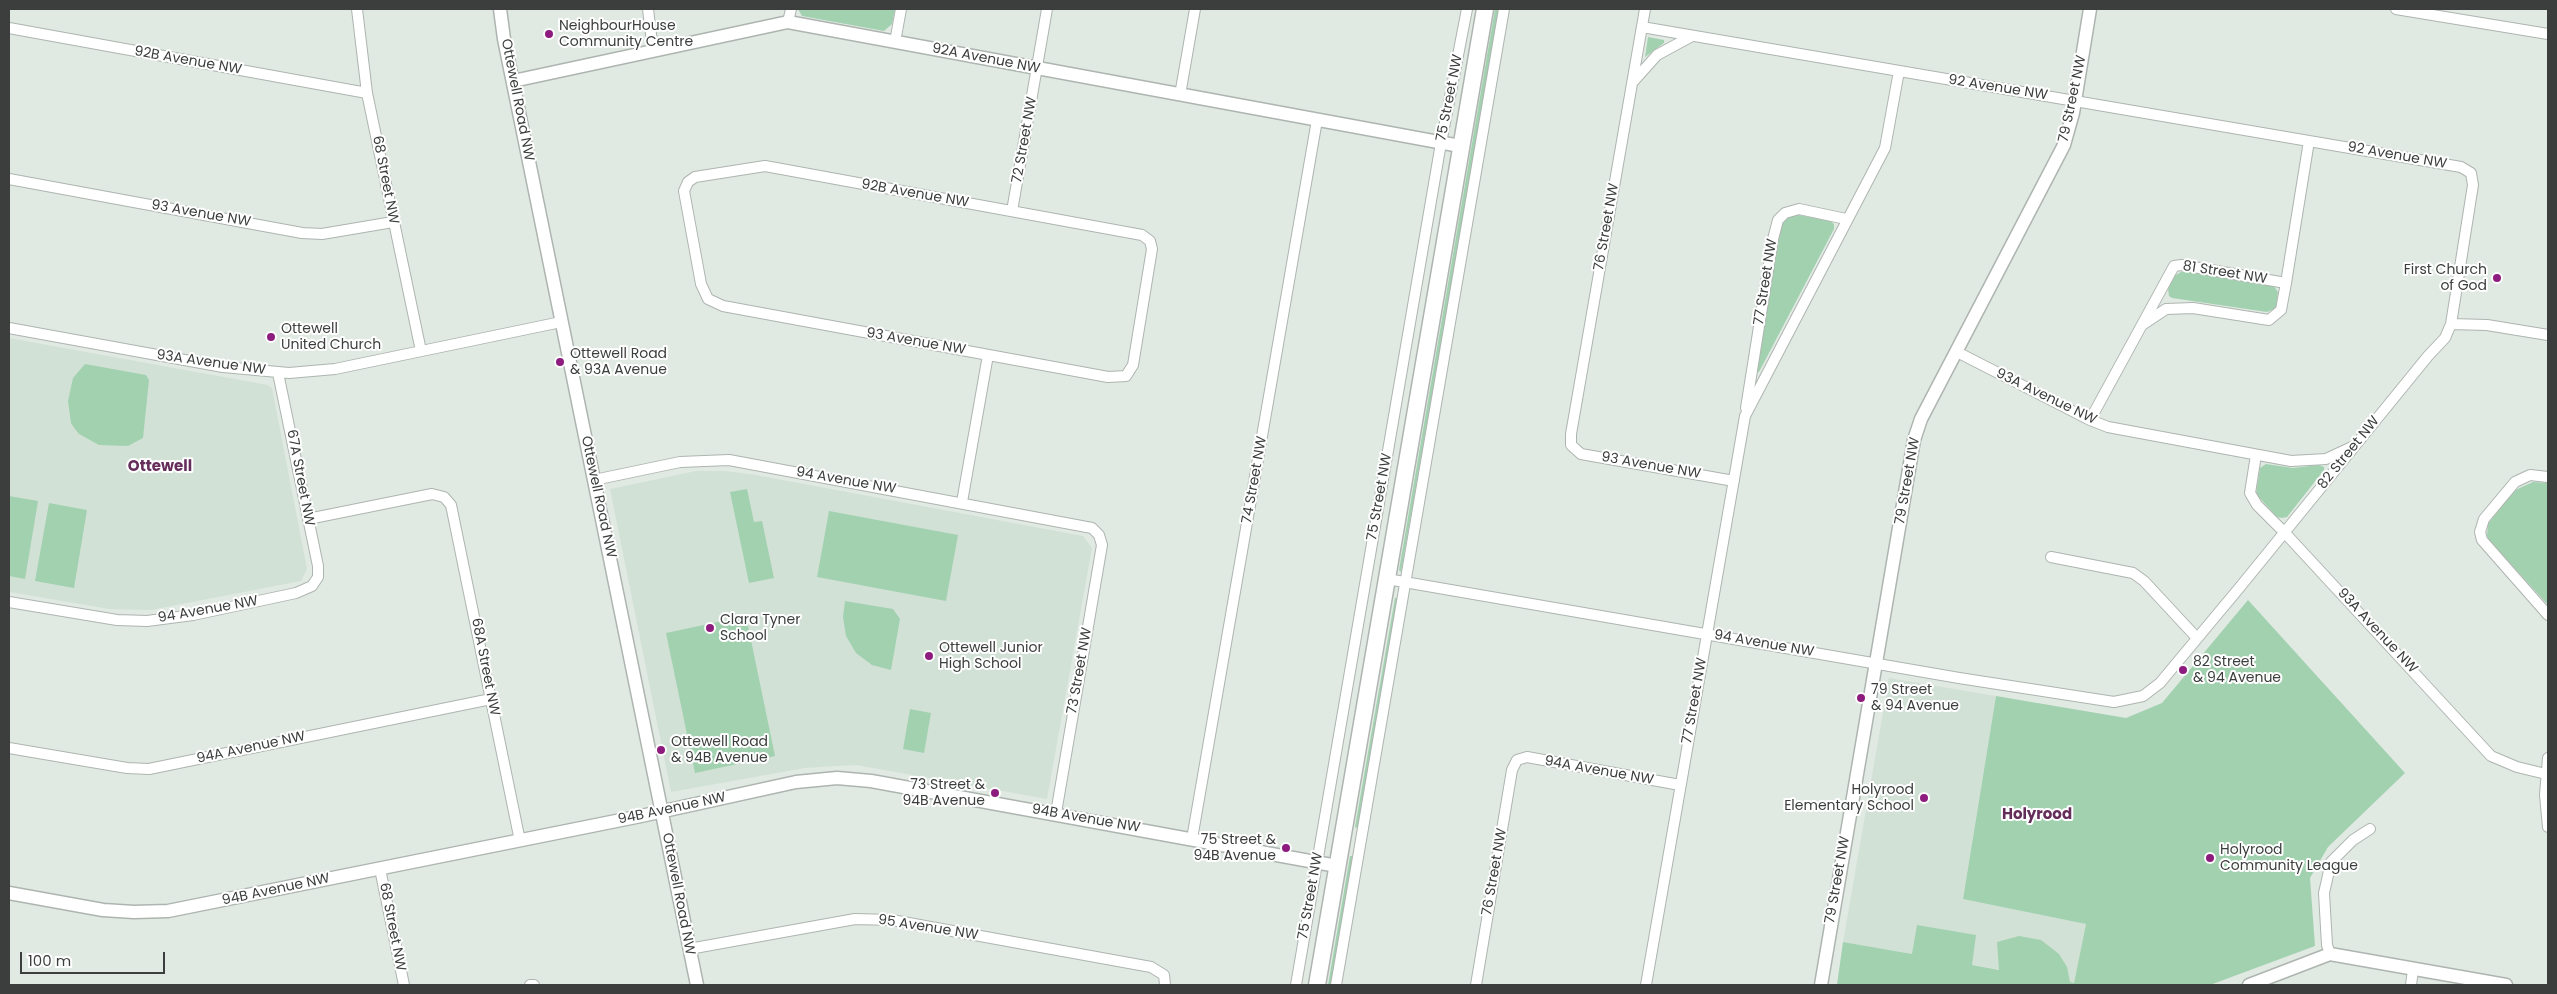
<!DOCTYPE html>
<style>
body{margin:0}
#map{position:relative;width:2557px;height:994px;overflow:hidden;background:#e1e9e3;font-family:Poppins,sans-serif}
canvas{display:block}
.frame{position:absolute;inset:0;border:10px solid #3b3e3c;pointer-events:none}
.scale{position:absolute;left:20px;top:952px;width:145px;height:22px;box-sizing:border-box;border:2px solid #3b3e3c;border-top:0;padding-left:6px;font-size:15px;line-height:18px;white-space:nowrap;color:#3b3e3c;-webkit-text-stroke:4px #fff;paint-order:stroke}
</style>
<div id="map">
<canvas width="2557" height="994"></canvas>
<div class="frame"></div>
<div class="scale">100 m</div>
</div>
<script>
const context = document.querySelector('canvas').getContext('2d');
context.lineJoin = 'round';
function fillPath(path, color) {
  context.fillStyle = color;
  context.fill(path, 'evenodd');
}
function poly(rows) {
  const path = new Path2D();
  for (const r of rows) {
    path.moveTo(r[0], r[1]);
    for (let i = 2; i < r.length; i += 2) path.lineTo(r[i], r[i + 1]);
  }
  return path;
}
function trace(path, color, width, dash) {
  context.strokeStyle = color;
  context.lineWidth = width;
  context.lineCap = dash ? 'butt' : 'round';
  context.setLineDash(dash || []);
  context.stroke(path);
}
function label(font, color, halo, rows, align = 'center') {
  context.font = font + ' Poppins,sans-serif';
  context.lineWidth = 4;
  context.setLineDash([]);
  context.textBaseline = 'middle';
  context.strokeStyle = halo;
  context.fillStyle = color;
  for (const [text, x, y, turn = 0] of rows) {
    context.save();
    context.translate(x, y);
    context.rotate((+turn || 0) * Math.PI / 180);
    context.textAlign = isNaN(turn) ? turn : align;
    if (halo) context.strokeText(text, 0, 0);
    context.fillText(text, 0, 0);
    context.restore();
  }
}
fillPath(poly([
 [9,338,268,385,272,388,307,569,301,581,151,610,109,609,9,592],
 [696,471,725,471,756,475,1083,536,1092,548,1047,799,856,765,805,768,671,792,610,489],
 [1889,678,1996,696,1963,898,2086,924,2074,983,1843,942]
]), '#d2e1d6');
fillPath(poly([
 [798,9,895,9,892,24,884,31,802,16],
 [1495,9,1500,9,1401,572,1399,570],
 [1648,37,1664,40,1664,43,1645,57],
 [1792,214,1829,220,1834,224,1834,229,1759,372,1756,372,1780,233,1783,221],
 [2183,271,2273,285,2278,292,2276,308,2267,312,2172,298,2169,296,2168,288,2172,277],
 [85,364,146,375,149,380,143,438,128,446,99,445,79,434,75,429,71,423,68,401,73,378],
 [2266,464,2293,468,2319,465,2324,467,2324,470,2287,517,2282,518,2277,517,2256,494,2260,468],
 [2533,482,2548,483,2548,605,2489,540,2487,536,2488,524,2513,491],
 [747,489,754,522,762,521,774,578,749,583,730,492],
 [9,496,38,501,25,579,9,576],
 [49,503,87,510,74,588,35,581],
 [829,511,958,535,946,601,817,577],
 [1395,598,1398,598,1398,601,1355,850,1357,828,1355,827],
 [2248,600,2405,773,2328,847,2310,878,2315,946,2210,985,1837,985,1843,942,1912,954,1917,925,1976,935,1972,965,1999,970,1997,942,2019,936,2041,940,2059,954,2067,967,2070,982,2074,983,2086,924,1963,899,1996,696,2126,718,2162,703],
 [845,601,893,609,900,619,891,670,872,665,856,653,846,636,843,617],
 [746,616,775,756,695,773,666,633],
 [910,709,931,713,924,753,903,749],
 [1350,856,1354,856,1332,985,1328,985]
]), '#a2d1b0');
const minor = poly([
 [357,9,367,93,421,351],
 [648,9,653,51],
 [1645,9,1571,434,1571,445,1581,454,1734,481],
 [2396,9,2548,34],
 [788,22,791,9],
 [9,28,367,93],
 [895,42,901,9],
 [1632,83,1657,55,1692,36],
 [1180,95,1195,9],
 [765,166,1142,235,1150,241,1152,249,1133,365,1126,376,1108,377,723,306,708,299,701,284,684,191,688,182,695,177,765,166],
 [9,179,302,233,322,234,393,222],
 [1012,211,1047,9],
 [2451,324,2487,325,2548,335],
 [2142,325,2166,309,2193,308,2269,320,2281,310,2286,283],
 [9,328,223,367,289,373,335,369,561,322],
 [1957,352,2090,420,2108,427,2291,461,2326,459,2352,447],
 [1746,408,1773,239,1778,220,1785,213,1799,209,1846,219],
 [2090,420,2174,266,2182,265,2286,283,2309,141],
 [2256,455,2250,493,2257,505,2285,533,2491,756,2517,767,2546,774],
 [2548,477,2530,475,2515,482,2484,519,2480,532,2482,540,2548,615],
 [594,480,680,462,729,460,1092,528,1099,535,1102,545,1056,813],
 [962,502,988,355],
 [308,519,432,494,444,497,451,505,520,841],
 [2051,557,2133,573,2144,581,2197,638],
 [1387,579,1959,678,2114,702,2143,696,2160,683,2240,587,2428,356,2445,338,2451,324,2473,185,2471,173,2461,167,1642,27],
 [9,602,117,620,147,621,193,615,296,593,312,586,318,577,318,566,278,373],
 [9,748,127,768,149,769,491,699],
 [2548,758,2545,795,2548,827],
 [1192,839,1317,120],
 [380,869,404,985],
 [689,949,855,919,892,920,1151,967,1164,975,1165,985],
 [2330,954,2327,945,2324,893,2331,862,2353,840,2370,829],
 [530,985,534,985],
 [1296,985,1441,143,1467,9],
 [1336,985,1504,9],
 [1476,985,1512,770,1517,760,1527,757,1680,785],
 [1646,985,1745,416,1885,148,1899,71],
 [2411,985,2413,970]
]);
const tertiary = poly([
 [500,9,504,39,697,985],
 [513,81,788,22,1460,146],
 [9,893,103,910,134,912,168,911,641,816,796,782,837,778,871,781,1337,866],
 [1821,985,1914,440,1921,419,2064,145,2073,113,2090,9],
 [2249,985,2330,954,2506,985]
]);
const primary = poly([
 [1317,985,1485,9]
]);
trace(minor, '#aeb5b0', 12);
trace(tertiary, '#aeb5b0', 15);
trace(primary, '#aeb5b0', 19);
trace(minor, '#fff', 10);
trace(tertiary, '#fff', 12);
trace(primary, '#fff', 16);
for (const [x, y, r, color] of [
 [549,34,5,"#8d1c7e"],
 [2497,278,5,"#8d1c7e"],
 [271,337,5,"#8d1c7e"],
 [560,362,5,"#8d1c7e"],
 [710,628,5,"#8d1c7e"],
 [929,656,5,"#8d1c7e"],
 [2183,670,5,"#8d1c7e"],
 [1861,698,5,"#8d1c7e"],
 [661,750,5,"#8d1c7e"],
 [995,793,5,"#8d1c7e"],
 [1924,798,5,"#8d1c7e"],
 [1286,848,5,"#8d1c7e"],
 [2210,858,5,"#8d1c7e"]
]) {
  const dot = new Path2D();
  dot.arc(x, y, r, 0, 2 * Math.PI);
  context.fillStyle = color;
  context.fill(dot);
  trace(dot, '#fff', 2);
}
label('14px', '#3b3e3c', '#fff', [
 ["NeighbourHouse",559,26],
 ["Community Centre",559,42],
 ["First Church",2487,270,"right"],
 ["of God",2487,286,"right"],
 ["Ottewell",281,329],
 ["United Church",281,345],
 ["Ottewell Road",570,354],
 ["& 93A Avenue",570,370],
 ["Clara Tyner",720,620],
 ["School",720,636],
 ["Ottewell Junior",939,648],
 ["High School",939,664],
 ["82 Street",2193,662],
 ["& 94 Avenue",2193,678],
 ["79 Street",1871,690],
 ["& 94 Avenue",1871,706],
 ["Ottewell Road",671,742],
 ["& 94B Avenue",671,758],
 ["73 Street &",985,785,"right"],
 ["94B Avenue",985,801,"right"],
 ["Holyrood",1914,790,"right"],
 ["Elementary School",1914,806,"right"],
 ["75 Street &",1276,840,"right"],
 ["94B Avenue",1276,856,"right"],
 ["Holyrood",2220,850],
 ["Community League",2220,866]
], 'left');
label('14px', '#3b3e3c', '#fff', [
 ["92A Avenue NW",986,59,11],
 ["92B Avenue NW",188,61,10],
 ["92 Avenue NW",1998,88,9],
 ["75 Street NW",1450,98,-79],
 ["79 Street NW",2073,99,-78],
 ["Ottewell Road NW",517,100,79],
 ["72 Street NW",1025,140,-80],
 ["92 Avenue NW",2397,156,10],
 ["68 Street NW",385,180,79],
 ["92B Avenue NW",915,194,10],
 ["93 Avenue NW",201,214,10],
 ["76 Street NW",1607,227,-80],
 ["81 Street NW",2225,273,9],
 ["77 Street NW",1766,282,-81],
 ["93 Avenue NW",916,342,10],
 ["93A Avenue NW",211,363,8],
 ["93A Avenue NW",2046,397,26],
 ["82 Street NW",2349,453,-51],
 ["93 Avenue NW",1651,466,10],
 ["67A Street NW",300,478,79],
 ["74 Street NW",1255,480,-80],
 ["94 Avenue NW",846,481,10],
 ["79 Street NW",1908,481,-80],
 ["Ottewell Road NW",598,497,78],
 ["75 Street NW",1380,497,-80],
 ["94 Avenue NW",208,610,-10],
 ["93A Avenue NW",2377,631,47],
 ["94 Avenue NW",1764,644,10],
 ["68A Street NW",485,667,79],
 ["73 Street NW",1080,671,-80],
 ["77 Street NW",1695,701,-80],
 ["94A Avenue NW",251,748,-12],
 ["94A Avenue NW",1599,771,10],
 ["94B Avenue NW",672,809,-12],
 ["94B Avenue NW",1086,819,10],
 ["76 Street NW",1495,872,-80],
 ["79 Street NW",1838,880,-80],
 ["94B Avenue NW",276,890,-12],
 ["Ottewell Road NW",678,894,79],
 ["75 Street NW",1311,896,-80],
 ["68 Street NW",392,927,79],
 ["95 Avenue NW",928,928,9]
]);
label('bold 15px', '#642d5a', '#fff', [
 ["Ottewell",160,467],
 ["Holyrood",2037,815]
]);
</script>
